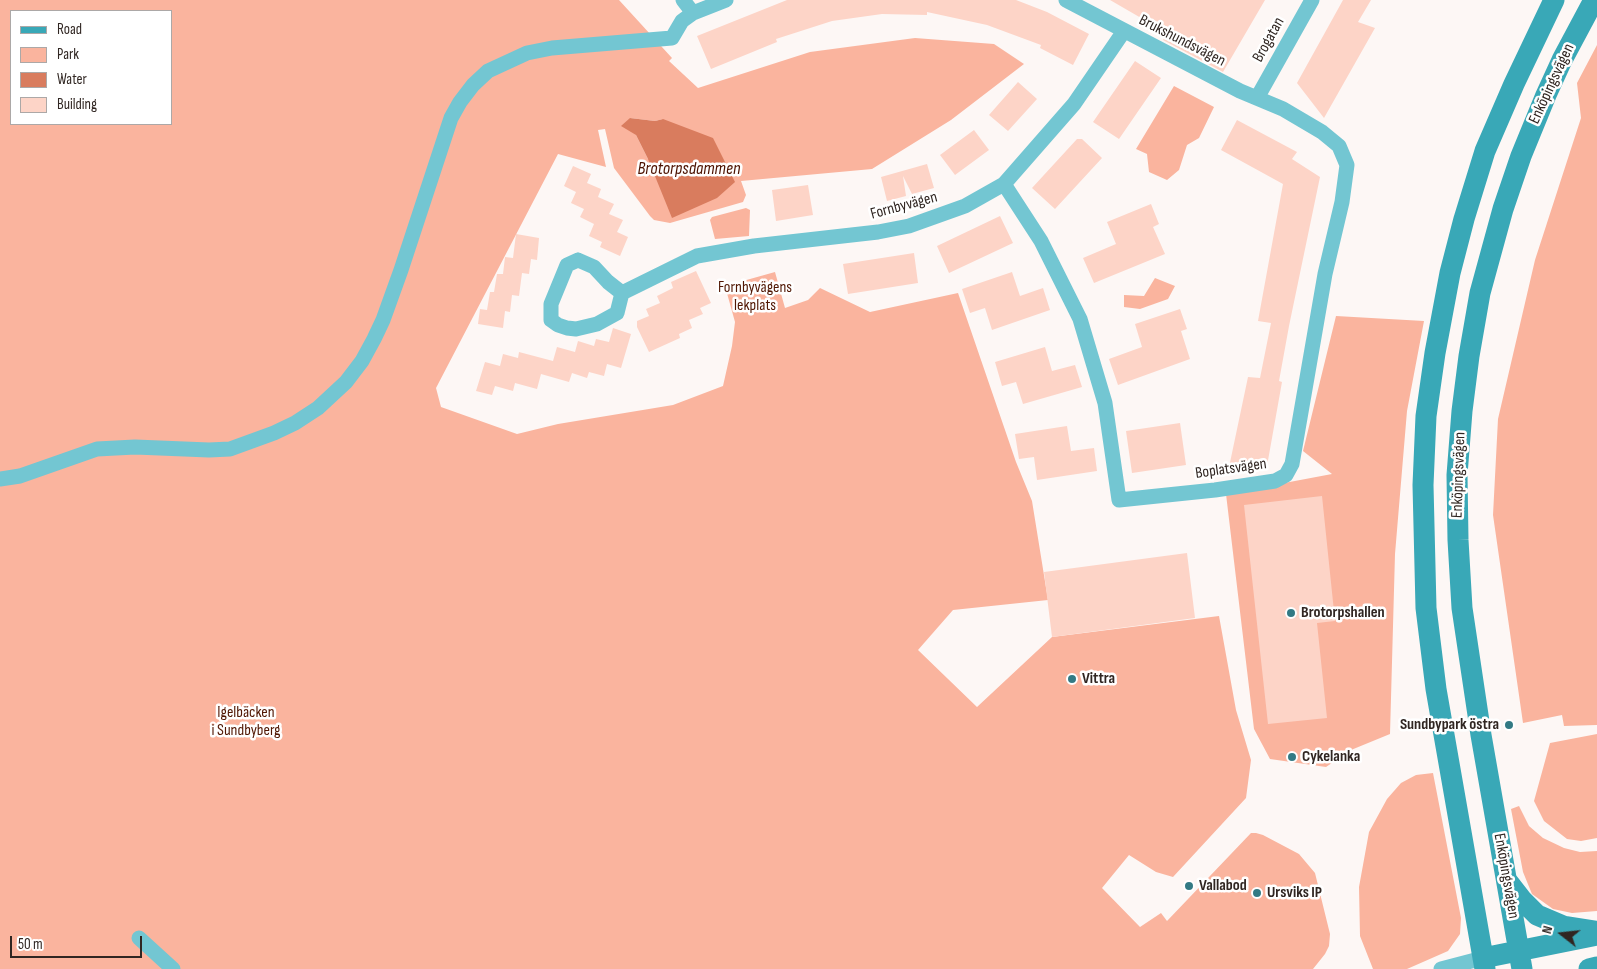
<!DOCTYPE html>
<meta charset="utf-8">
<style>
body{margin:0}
#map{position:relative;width:1597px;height:969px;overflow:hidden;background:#fdf7f5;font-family:"Sofia Sans Condensed",sans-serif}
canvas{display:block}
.legend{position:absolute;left:10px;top:10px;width:162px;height:115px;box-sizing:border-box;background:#fff;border:1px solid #aca8a7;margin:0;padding:6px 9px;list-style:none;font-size:15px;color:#302622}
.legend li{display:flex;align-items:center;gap:10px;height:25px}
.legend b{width:25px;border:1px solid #aca8a7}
.north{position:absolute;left:1537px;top:909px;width:50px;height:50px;-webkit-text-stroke:4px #fff;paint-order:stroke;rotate:286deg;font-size:14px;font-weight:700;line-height:20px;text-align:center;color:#302622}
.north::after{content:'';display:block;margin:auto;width:18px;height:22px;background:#302622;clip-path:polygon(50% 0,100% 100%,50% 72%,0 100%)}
.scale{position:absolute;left:10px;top:936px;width:132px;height:22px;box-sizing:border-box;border:2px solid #302622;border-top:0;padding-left:6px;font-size:15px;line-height:18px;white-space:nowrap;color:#302622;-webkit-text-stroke:4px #fff;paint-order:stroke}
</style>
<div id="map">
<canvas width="1597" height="969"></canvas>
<ul class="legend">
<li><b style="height:6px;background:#39a8b7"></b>Road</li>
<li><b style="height:14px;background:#fab49e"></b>Park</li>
<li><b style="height:14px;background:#d97c5e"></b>Water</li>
<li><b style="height:14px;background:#fdd4c7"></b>Building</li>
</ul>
<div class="north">N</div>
<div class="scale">50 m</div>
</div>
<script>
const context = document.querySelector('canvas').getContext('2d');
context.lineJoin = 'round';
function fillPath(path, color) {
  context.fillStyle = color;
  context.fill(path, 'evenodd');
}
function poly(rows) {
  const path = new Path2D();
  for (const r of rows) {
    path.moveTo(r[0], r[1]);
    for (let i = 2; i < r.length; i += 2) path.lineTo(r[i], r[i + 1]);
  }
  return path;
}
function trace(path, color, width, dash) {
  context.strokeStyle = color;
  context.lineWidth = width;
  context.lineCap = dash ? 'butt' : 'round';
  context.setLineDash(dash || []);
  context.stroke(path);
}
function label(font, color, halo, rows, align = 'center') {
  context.font = font + ' "Sofia Sans Condensed",sans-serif';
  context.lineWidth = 5;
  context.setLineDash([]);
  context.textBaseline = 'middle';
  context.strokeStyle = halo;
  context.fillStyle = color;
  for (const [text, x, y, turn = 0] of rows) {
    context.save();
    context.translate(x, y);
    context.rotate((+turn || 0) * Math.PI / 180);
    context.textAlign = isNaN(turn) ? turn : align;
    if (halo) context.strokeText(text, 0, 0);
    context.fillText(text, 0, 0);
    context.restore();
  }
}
fillPath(poly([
 [0,0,619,0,672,58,669,61,698,88,810,52,915,38,994,44,1024,64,951,120,872,169,741,181,746,195,743,202,670,223,654,220,650,216,614,168,605,129,598,130,606,167,558,154,436,388,441,407,517,434,558,424,673,405,723,386,732,346,735,322,725,286,775,272,785,308,808,300,820,288,870,312,958,293,1016,462,1032,501,1048,600,953,610,918,650,977,707,1052,637,1219,616,1236,710,1251,760,1246,798,1173,877,1156,872,1129,855,1102,888,1140,927,1161,913,1167,921,1251,833,1256,833,1263,835,1299,854,1315,873,1330,934,1329,946,1325,954,1313,969,0,969],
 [11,11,171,11,171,124,11,124],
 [630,118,655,121,663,119,648,159,636,135],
 [1597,45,1597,725,1564,726,1562,715,1523,723,1493,515,1498,419,1535,260,1581,118,1577,83],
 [1174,86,1214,107,1199,138,1187,145,1179,170,1167,180,1149,172,1147,154,1136,149],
 [746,208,750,210,749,236,715,239,710,220,712,217],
 [1155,278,1175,286,1168,299,1140,309,1124,307,1124,295,1144,296],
 [1336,316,1424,321,1407,411,1395,554,1390,734,1351,750,1326,767,1270,759,1254,729,1226,494,1332,474,1303,451],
 [1597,734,1597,838,1581,841,1567,839,1544,821,1534,801,1550,743],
 [1433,773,1461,918,1460,934,1448,951,1407,969,1373,969,1360,936,1359,887,1369,832,1387,799,1401,783,1416,775],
 [1519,806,1529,826,1543,838,1564,848,1580,852,1597,851,1597,911,1572,913,1553,909,1532,894,1523,872,1511,809]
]), '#fab49e');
fillPath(poly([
 [630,118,655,121,663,119,713,138,735,182,717,198,672,218,648,159,636,135,621,126]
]), '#d97c5e');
fillPath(poly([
 [787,0,1016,0,1047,12,1089,34,1073,65,1040,48,1041,45,987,25,927,12,927,15,882,14,832,21,776,39,777,42,711,69,697,36],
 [1110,0,1265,0,1223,72,1163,40,1167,33],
 [1343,0,1371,0,1358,22,1375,28,1324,118,1297,83],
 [1135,61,1161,78,1119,139,1093,122],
 [1018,82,1037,99,1008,131,989,115],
 [1237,120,1297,152,1292,159,1320,177,1289,326,1279,381,1282,382,1267,466,1228,472,1248,377,1260,378,1271,323,1258,321,1283,184,1221,150],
 [974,130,989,150,955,175,940,155],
 [1077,139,1082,139,1102,158,1055,209,1032,188],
 [927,164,934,188,912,194,903,176,906,196,887,201,881,177],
 [573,166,591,174,587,183,601,189,598,197,614,204,609,214,623,220,617,232,628,237,620,256,600,247,602,242,589,236,594,224,580,217,584,209,571,203,576,192,564,186],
 [808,185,813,215,776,221,772,190],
 [1151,204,1159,224,1153,227,1165,254,1094,283,1083,258,1116,244,1107,222],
 [1000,216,1013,243,949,273,937,246],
 [516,234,539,238,537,260,531,259,529,274,522,273,519,296,512,295,510,312,505,311,503,328,478,324,480,309,487,310,490,292,494,292,497,274,503,274,505,257,513,258],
 [914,253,918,283,848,294,843,264],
 [696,271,711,303,700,308,703,314,689,320,692,328,679,334,680,338,649,352,637,327,637,321,649,316,646,309,660,303,657,296,673,288,671,282],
 [1012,272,1020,296,1043,288,1050,310,992,330,985,308,970,313,962,289],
 [1180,309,1187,329,1181,331,1190,359,1118,385,1109,359,1142,347,1135,324],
 [613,328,631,334,621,368,607,364,604,376,589,372,587,378,572,373,569,382,541,374,537,389,515,383,513,391,495,386,492,395,476,391,485,362,500,366,503,354,518,358,519,352,553,361,557,347,575,352,578,341,594,346,596,339,609,342],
 [1045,347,1052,371,1075,365,1082,387,1023,404,1016,382,1002,386,995,362],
 [1180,423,1186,465,1132,473,1126,431],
 [1067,426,1071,451,1094,448,1097,471,1037,480,1034,457,1019,459,1015,434],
 [1322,496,1335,621,1317,623,1327,718,1268,724,1244,505],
 [1187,553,1195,618,1052,637,1044,572]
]), '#fdd4c7');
trace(poly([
 [683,0,693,13],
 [1257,98,1312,0],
 [1004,184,1041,241,1080,319,1105,403,1119,500,1215,490,1275,481,1286,475,1292,464,1325,274,1342,202,1347,165,1339,146,1322,132,1283,109,1240,91,1066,0],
 [578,260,594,267,608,282,622,293,617,313,597,324,576,329,567,328,558,325,551,320,551,304,567,265,578,260],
 [622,293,697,256,754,246,878,232,909,226,965,206,1004,184,1074,104,1124,31],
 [0,479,20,476,97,449,135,447,209,450,230,449,274,433,295,423,318,408,346,382,362,361,374,339,383,320,401,270,451,118,460,102,473,85,488,71,527,53,552,48,672,38,682,21,693,13,726,0],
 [139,938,173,969],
 [1441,969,1483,958]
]), '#73c6d2', 15);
trace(poly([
 [1508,882,1522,900,1537,915,1563,926,1595,931],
 [1483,958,1597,935],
 [1485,969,1436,689,1426,608,1423,485,1426,416,1435,353,1450,273,1464,219,1485,151,1514,84,1554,0],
 [1522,969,1481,735,1462,608,1458,540,1457,475,1462,411,1469,356,1480,293,1503,209,1521,156,1546,95,1562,60,1594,0],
 [1589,969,1597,967]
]), '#39a8b7', 21);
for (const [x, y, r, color] of [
 [1291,613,5,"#337a84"],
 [1072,679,5,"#337a84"],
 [1509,725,5,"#337a84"],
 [1292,757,5,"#337a84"],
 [1189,886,5,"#337a84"],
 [1257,893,5,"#337a84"]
]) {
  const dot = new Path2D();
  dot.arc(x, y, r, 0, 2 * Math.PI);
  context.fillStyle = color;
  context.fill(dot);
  trace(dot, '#fff', 2);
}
label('16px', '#302622', '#fff', [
 ["Brogatan",1269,40,-61],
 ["Brukshundsvägen",1182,41,27],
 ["Enköpingsvägen",1552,84,-65],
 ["Fornbyvägen",904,206,-15],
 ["Boplatsvägen",1231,469,-8],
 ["Enköpingsvägen",1459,475,-88],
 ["Enköpingsvägen",1506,876,80]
]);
label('16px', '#511703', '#fff', [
 ["Fornbyvägens",755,288],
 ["lekplats",755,306],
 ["Igelbäcken",246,713],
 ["i Sundbyberg",246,731]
]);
label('bold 16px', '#302622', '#fff', [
 ["Brotorpshallen",1301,613],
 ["Vittra",1082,679],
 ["Sundbypark östra",1499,725,"right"],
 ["Cykelanka",1302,757],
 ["Vallabod",1199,886],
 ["Ursviks IP",1267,893]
], 'left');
label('italic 18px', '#4c1200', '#fff', [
 ["Brotorpsdammen",689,169]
]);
</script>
